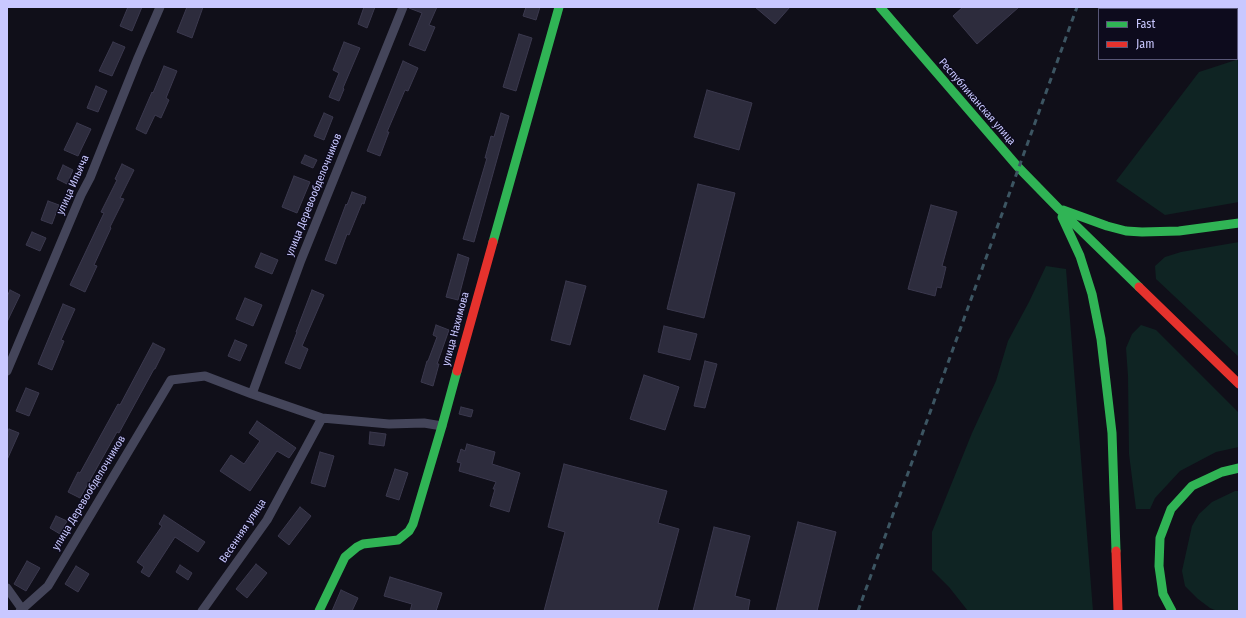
<!DOCTYPE html>
<meta charset="utf-8">
<style>
body{margin:0}
#map{position:relative;width:1246px;height:618px;overflow:hidden;background:#100f19;font-family:"Fira Sans Condensed",sans-serif}
canvas{display:block}
.frame{position:absolute;inset:0;border:8px solid #c9c8ff;pointer-events:none}
.legend{position:absolute;left:1098px;top:8px;width:140px;height:52px;box-sizing:border-box;background:#0d0b1d;border:1px solid #585777;margin:0;padding:5px 7px;list-style:none;font-size:12px;color:#c9c8ff}
.legend li{display:flex;align-items:center;gap:8px;height:20px}
.legend b{width:20px;border:1px solid #585777}
</style>
<div id="map">
<canvas width="1246" height="618"></canvas>
<div class="frame"></div>
<ul class="legend">
<li><b style="height:5px;background:#30b455"></b>Fast</li>
<li><b style="height:5px;background:#e5322d"></b>Jam</li>
</ul>
</div>
<script>
const context = document.querySelector('canvas').getContext('2d');
context.lineJoin = 'round';
function fillPath(path, color) {
  context.fillStyle = color;
  context.fill(path, 'evenodd');
}
function poly(rows) {
  const path = new Path2D();
  for (const r of rows) {
    path.moveTo(r[0], r[1]);
    for (let i = 2; i < r.length; i += 2) path.lineTo(r[i], r[i + 1]);
  }
  return path;
}
function trace(path, color, width, dash) {
  context.strokeStyle = color;
  context.lineWidth = width;
  context.lineCap = dash ? 'butt' : 'round';
  context.setLineDash(dash || []);
  context.stroke(path);
}
function label(font, color, halo, rows, align = 'center') {
  context.font = font + ' "Fira Sans Condensed",sans-serif';
  context.lineWidth = 3;
  context.setLineDash([]);
  context.textBaseline = 'middle';
  context.strokeStyle = halo;
  context.fillStyle = color;
  for (const [text, x, y, turn = 0] of rows) {
    context.save();
    context.translate(x, y);
    context.rotate((+turn || 0) * Math.PI / 180);
    context.textAlign = isNaN(turn) ? turn : align;
    if (halo) context.strokeText(text, 0, 0);
    context.fillText(text, 0, 0);
    context.restore();
  }
}
fillPath(poly([
 [1239,59,1239,202,1165,215,1116,181,1199,72],
 [1239,242,1239,357,1156,279,1155,266,1165,257,1181,252],
 [1046,266,1066,269,1093,611,968,611,949,587,932,570,932,532,972,433,996,381,1008,341,1029,302],
 [1141,325,1156,330,1239,413,1239,447,1216,452,1180,471,1155,498,1150,509,1136,509,1129,454,1128,376,1126,348,1132,334],
 [1235,491,1239,491,1239,611,1217,611,1210,608,1198,599,1185,586,1182,571,1192,526,1199,514,1212,502]
]), '#0f2423');
const building = poly([
 [128,7,142,7,132,31,120,26,128,7],
 [187,7,203,7,192,38,177,32,187,7],
 [364,7,375,7,367,28,358,24,364,7],
 [409,7,437,7,429,25,435,27,425,51,409,45,422,13,409,8,409,7],
 [526,7,540,7,536,20,523,16,526,7],
 [755,7,790,7,775,24,755,7],
 [963,7,1019,7,977,44,953,16,963,7],
 [519,34,532,38,516,91,503,87,519,34],
 [113,42,125,47,112,76,99,71,113,42],
 [344,42,360,48,343,88,344,89,339,101,329,97,339,73,333,70,344,42],
 [403,61,418,68,408,91,405,90,387,132,389,132,380,156,367,151,403,61],
 [164,66,177,71,166,98,169,100,161,118,155,115,146,134,136,129,152,92,153,93,164,66],
 [96,86,107,91,98,112,87,108,96,86],
 [707,90,752,103,739,150,694,137,707,90],
 [324,113,333,117,324,140,314,136,324,113],
 [501,113,509,116,474,242,463,239,487,158,485,158,491,136,494,137,501,113],
 [77,123,91,129,78,156,64,150,77,123],
 [305,155,317,160,313,168,301,163,305,155],
 [122,164,134,170,120,198,124,199,110,227,111,228,94,265,97,266,85,292,70,285,104,213,101,212,117,180,115,179,122,164],
 [63,165,73,170,67,184,57,179,63,165],
 [294,176,310,182,297,213,282,207,294,176],
 [698,184,735,193,704,318,667,309,698,184],
 [352,192,366,197,364,204,362,203,349,235,347,234,336,264,325,260,346,204,347,205,352,192],
 [48,201,59,205,52,224,41,220,48,201],
 [931,205,957,212,942,266,946,267,941,288,937,287,935,296,908,289,931,205],
 [32,232,46,238,40,251,26,245,32,232],
 [261,253,278,260,272,274,255,267,261,253],
 [458,254,469,258,458,300,446,297,458,254],
 [566,281,586,286,570,345,551,340,566,281],
 [10,290,20,295,7,322,7,297,10,290],
 [312,290,324,295,302,346,308,349,300,369,285,363,297,332,296,332,312,290],
 [245,298,262,305,253,326,236,319,245,298],
 [63,304,75,309,61,340,64,341,52,370,38,364,63,304],
 [436,325,449,330,437,364,439,364,433,386,421,382,427,361,428,361,437,337,433,335,436,325],
 [664,326,697,334,690,360,658,352,664,326],
 [235,340,247,345,240,361,228,356,235,340],
 [153,343,165,349,155,369,154,369,119,433,117,432,80,498,68,492,78,472,80,473,118,404,120,405,153,343],
 [705,361,717,364,705,408,694,406,705,361],
 [644,375,679,387,665,430,630,419,644,375],
 [26,388,39,393,29,416,16,411,26,388],
 [461,407,473,410,471,417,459,414,461,407],
 [257,421,296,448,289,458,277,451,250,491,220,471,231,455,244,464,260,441,249,433,257,421],
 [9,429,19,433,7,460,7,433,9,429],
 [370,432,386,434,384,446,369,444,370,432],
 [467,444,495,452,492,464,520,473,509,512,490,506,495,489,493,489,496,482,459,471,461,463,457,462,461,449,465,451,467,444],
 [320,452,334,456,325,487,311,483,320,452],
 [564,464,667,491,658,523,679,529,657,611,544,611,565,532,548,527,564,464],
 [395,469,408,473,399,500,386,496,395,469],
 [300,507,311,516,289,545,278,536,300,507],
 [164,515,205,542,198,552,175,537,149,577,141,572,144,567,137,562,162,526,159,524,164,515],
 [56,516,67,521,60,534,50,528,56,516],
 [798,522,836,532,817,611,776,611,798,522],
 [714,527,750,536,735,596,750,600,748,611,693,611,714,527],
 [27,561,40,568,26,591,14,584,27,561],
 [256,564,267,573,247,598,236,589,256,564],
 [180,565,192,573,188,580,176,572,180,565],
 [76,566,89,574,78,592,65,584,76,566],
 [390,577,442,593,436,611,410,611,412,604,384,596,390,577],
 [341,590,358,598,352,611,332,611,341,590]
]);
fillPath(building, '#2d2c3d');
trace(building, '#3b394e', 1);
trace(poly([
 [7,371,81,195,90,178,138,58,160,7],
 [252,394,301,260,403,7],
 [7,588,22,609],
 [20,611,48,586,171,380,205,376,252,394,322,418,389,424,424,423,442,426],
 [202,611,267,520,322,418]
]), '#44455a', 9);
trace(poly([
 [880,7,1018,167,1059,209,1139,287],
 [1063,210,1107,226,1126,231,1142,232,1179,231,1239,223],
 [1062,217,1080,256,1092,294,1101,339,1112,433,1116,551],
 [493,242,559,7],
 [319,611,345,557,357,547,363,544,398,540,409,531,413,524,442,426,457,371],
 [1172,611,1163,594,1159,566,1160,538,1171,509,1192,486,1222,472,1239,468]
]), '#30b455', 9);
trace(poly([
 [1139,287,1239,384],
 [457,371,493,242],
 [1116,551,1118,611]
]), '#e5322d', 9);
trace(poly([
 [858,611,1077,7]
]), '#3c5562', 3, [6, 5]);
label('11px', '#c9c8ff', '#0d0b1d', [
 ["Республиканская улица",977,102,49],
 ["улица Ильича",73,185,-66],
 ["улица Деревообделочников",314,195,-68],
 ["улица Нахимова",456,329,-75],
 ["улица Деревообделочников",89,493,-59],
 ["Весенняя улица",243,531,-56]
]);
</script>
